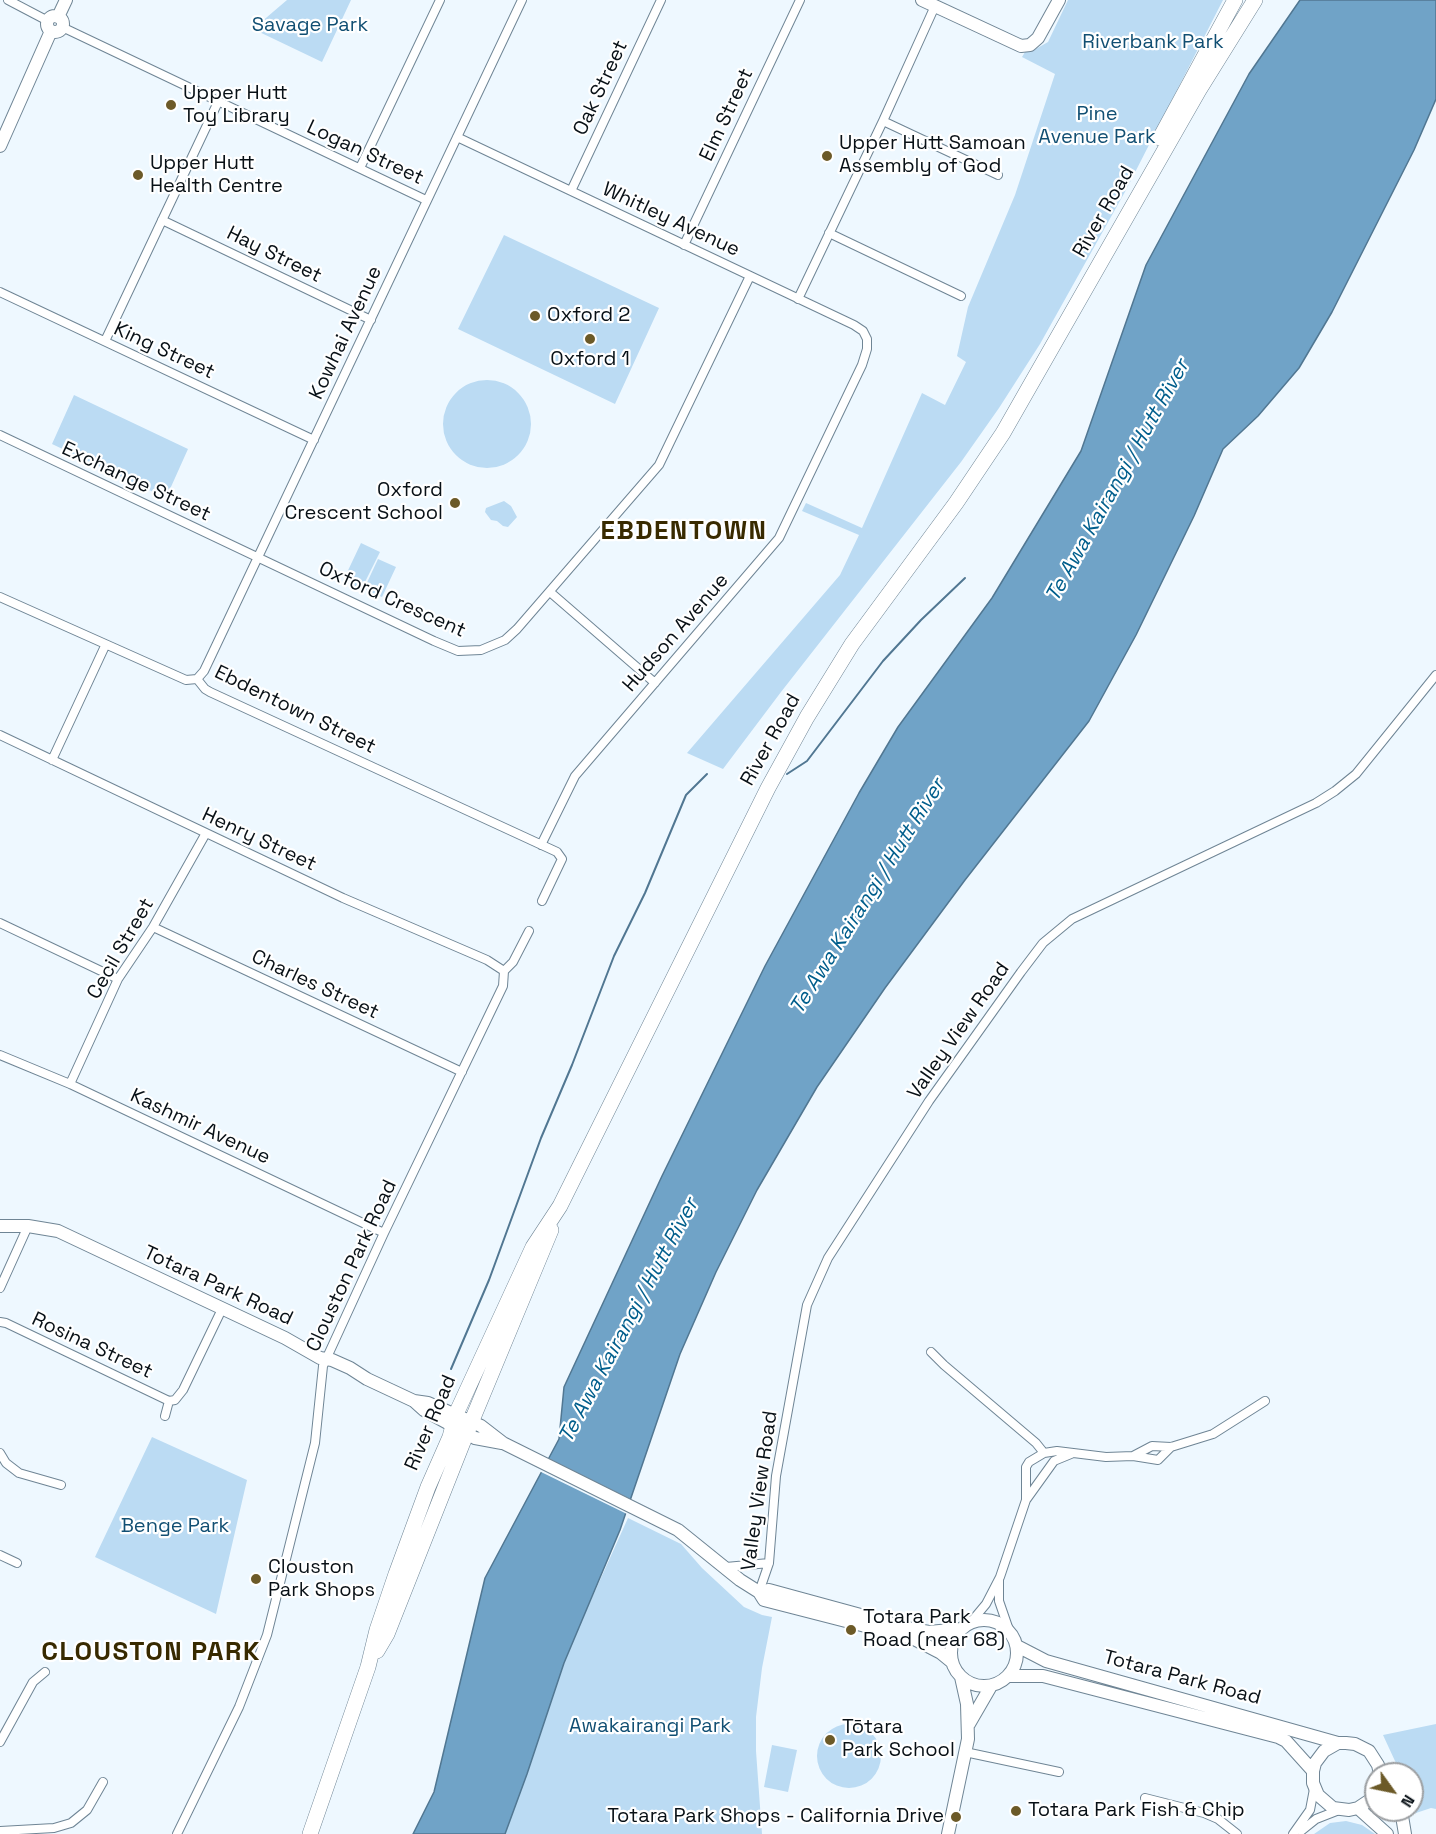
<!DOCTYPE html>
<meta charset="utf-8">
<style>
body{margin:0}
#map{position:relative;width:1436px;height:1834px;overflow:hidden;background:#eef8ff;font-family:"Space Grotesk",sans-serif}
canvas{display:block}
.north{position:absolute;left:1364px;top:1762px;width:60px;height:60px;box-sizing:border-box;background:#fff;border:2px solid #9c9fa2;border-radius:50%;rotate:123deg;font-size:16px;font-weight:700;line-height:24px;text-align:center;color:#081016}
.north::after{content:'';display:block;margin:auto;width:21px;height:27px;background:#6c5a28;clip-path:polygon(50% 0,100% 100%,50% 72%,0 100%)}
</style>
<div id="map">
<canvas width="1436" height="1834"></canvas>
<div class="north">N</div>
</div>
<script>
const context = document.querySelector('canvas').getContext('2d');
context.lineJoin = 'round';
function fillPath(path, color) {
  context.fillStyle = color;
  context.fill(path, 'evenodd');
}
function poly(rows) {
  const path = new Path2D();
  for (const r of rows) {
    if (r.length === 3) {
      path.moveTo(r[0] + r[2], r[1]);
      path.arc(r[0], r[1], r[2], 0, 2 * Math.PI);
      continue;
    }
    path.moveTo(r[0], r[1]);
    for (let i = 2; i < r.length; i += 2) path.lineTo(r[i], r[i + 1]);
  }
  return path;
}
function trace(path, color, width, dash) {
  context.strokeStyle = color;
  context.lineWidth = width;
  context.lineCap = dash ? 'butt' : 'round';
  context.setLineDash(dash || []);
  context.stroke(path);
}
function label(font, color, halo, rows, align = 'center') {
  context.font = font + ' "Space Grotesk",sans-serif';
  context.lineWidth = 4.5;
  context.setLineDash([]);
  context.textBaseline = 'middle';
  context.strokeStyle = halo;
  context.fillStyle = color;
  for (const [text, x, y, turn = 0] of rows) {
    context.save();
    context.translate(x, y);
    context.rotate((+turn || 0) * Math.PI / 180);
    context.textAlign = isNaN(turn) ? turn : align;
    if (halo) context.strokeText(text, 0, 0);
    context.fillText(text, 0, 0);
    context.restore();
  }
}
fillPath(poly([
 [287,0,351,0,322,62,253,29],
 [1068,0,1223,0,1126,190,1040,344,999,408,961,462,781,692,723,769,687,753,840,575,859,535,802,511,806,503,862,528,922,393,945,405,966,362,957,356,968,307,1015,195,1055,74,1022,57,1025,52,1034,50,1048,42],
 [504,235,659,308,615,404,458,329],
 [487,424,44],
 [74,395,188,449,166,498,52,444],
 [504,501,511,506,517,517,508,527,503,526,497,521,491,520,485,512,486,508],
 [361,543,380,552,361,590,343,581],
 [378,559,396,567,382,597,364,589],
 [152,1437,247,1480,216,1614,95,1557],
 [628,1518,681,1544,702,1568,744,1607,762,1615,772,1617,762,1668,756,1717,756,1751,762,1834,497,1834,554,1682],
 [849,1756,32],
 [1436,1724,1436,1809,1431,1808,1416,1813,1412,1802,1412,1774,1401,1774,1383,1735],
 [772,1745,797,1750,788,1792,764,1787],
 [1346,1821,1362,1825,1375,1834,1314,1834,1330,1823]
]), '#bbdbf3');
const water = poly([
 [1300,0,1436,0,1436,99,1414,150,1332,312,1299,368,1258,416,1223,449,1194,516,1136,635,1089,721,965,880,885,988,817,1087,757,1190,716,1272,680,1354,620,1530,564,1663,527,1774,505,1834,413,1834,434,1792,485,1578,559,1439,564,1387,662,1176,765,966,859,793,898,727,992,598,1081,451,1146,265,1249,74,1300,0]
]);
fillPath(water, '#70a3c7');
trace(water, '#517792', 1.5);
fillPath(poly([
 [546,1458,634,1501,629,1515,539,1471]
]), '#eef8ff');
trace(poly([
 [787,774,807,761,883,661,921,620,965,578],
 [451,1369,489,1280,541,1138,572,1065,614,956,645,893,686,795,707,774]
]), '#517792', 2);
const street = poly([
 [8,0,48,21],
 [62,27,426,200],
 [883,121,998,175],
 [457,137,854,325,863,331,867,339,867,349,862,365,779,538,575,776,541,845],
 [360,168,440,0],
 [571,191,661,0],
 [162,220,371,320],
 [829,233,961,296],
 [684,245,800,0],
 [0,292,314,440],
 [798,299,883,121,935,6],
 [105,341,218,102],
 [0,435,434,641,458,651,481,650,505,640,517,629,659,465,750,276],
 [550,592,655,683],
 [0,597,186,680,197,679],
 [197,679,204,671,522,0],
 [197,679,205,689,210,692,557,852,562,859,542,901],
 [0,735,343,898,487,960,504,971],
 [52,760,105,646],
 [0,923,118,979],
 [153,927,462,1072],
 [0,1055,70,1084,384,1233],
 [70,1084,118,979,153,927,206,833],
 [0,1288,28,1226],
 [0,1322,6,1323,169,1401],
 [931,1352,944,1365,1036,1443,1044,1453],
 [165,1416,169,1401,175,1400,183,1390,222,1309],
 [0,1453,6,1463,19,1473,61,1485],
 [1133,1456,1152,1446,1171,1447,1213,1434,1265,1401],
 [1026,1499,1026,1467,1029,1462,1044,1453,1057,1451,1106,1457,1133,1456,1158,1460,1171,1447],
 [0,1555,17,1563],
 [726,1567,769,1563],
 [999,1580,999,1601,1009,1630],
 [759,1592,769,1563,776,1476,807,1305,828,1258,929,1101,1021,972,1043,943,1072,919,1316,803,1335,791,1356,774,1436,675],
 [971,1622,986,1604,1000,1577,1026,1500,1054,1461,1071,1454],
 [0,1742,33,1682,45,1672],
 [965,1752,1059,1772],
 [1145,1798,1204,1813,1218,1819,1237,1834],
 [0,1831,54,1828,71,1823,87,1810,103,1782],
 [1301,1831,1316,1819,1339,1810],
 [177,1834,239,1707,267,1635,315,1443,323,1366,384,1233,503,986,504,971,513,962,529,931],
 [1293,1834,1310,1810,1314,1789]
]);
const secondary = poly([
 [922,0,1021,46,1030,45,1038,38,1059,0],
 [55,24,8],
 [58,17,66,0],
 [0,146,51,31],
 [0,1226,28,1226,58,1231,285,1338,320,1358,332,1360,350,1368,367,1379,414,1401,424,1410,475,1438,502,1443],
 [414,1401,428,1403,481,1426,503,1443,678,1530,740,1580,759,1592,764,1600,912,1638,941,1653,952,1662],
 [759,1592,769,1590,912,1629,929,1632,961,1629],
 [984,1653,33],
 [1017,1646,1046,1661,1338,1743],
 [1009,1676,1043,1676,1278,1737,1286,1741,1313,1771],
 [969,1724,991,1686],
 [1376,1791,1370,1800,1358,1808,1349,1810,1333,1808,1318,1795,1313,1783,1313,1771,1315,1763,1324,1751,1338,1743,1346,1743,1355,1744,1369,1751,1378,1765,1380,1774],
 [1358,1808,1387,1834],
 [1401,1810,1405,1834],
 [948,1834,968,1739,967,1704,961,1677]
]);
const highway = poly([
 [1160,138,1235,0],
 [377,1651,387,1634,463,1442,551,1230],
 [310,1834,368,1667,377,1630,396,1574,428,1487,450,1437,456,1414,533,1247,560,1206,768,788,807,717,852,644,956,503,1003,433,1199,90,1255,0]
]);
trace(street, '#6f8595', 10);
trace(secondary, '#6f8595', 14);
trace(highway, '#6f8595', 16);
trace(street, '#fff', 8);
trace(secondary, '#fff', 12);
trace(highway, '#fff', 15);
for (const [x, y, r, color] of [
 [171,105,6,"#6c5a28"],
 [827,156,6,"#6c5a28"],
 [138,175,6,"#6c5a28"],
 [535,316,6,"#6c5a28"],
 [590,339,6,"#6c5a28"],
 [455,503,6,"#6c5a28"],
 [256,1579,6,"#6c5a28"],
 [851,1630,6,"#6c5a28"],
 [830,1740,6,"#6c5a28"],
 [1016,1811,6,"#6c5a28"],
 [956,1817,6,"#6c5a28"]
]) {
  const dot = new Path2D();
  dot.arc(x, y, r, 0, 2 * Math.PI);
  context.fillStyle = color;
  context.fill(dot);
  trace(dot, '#fff', 2);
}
label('20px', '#114f73', '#fff', [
 ["Savage Park",310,26],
 ["Riverbank Park",1153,43],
 ["Pine",1097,115],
 ["Avenue Park",1097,138],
 ["Benge Park",175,1527],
 ["Awakairangi Park",650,1727]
]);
label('20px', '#081016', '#fff', [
 ["Oak Street",601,88,-65],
 ["Elm Street",727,115,-65],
 ["Logan Street",365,153,25],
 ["River Road",1104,212,-60],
 ["Whitley Avenue",671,220,25],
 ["Hay Street",274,255,26],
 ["Kowhai Avenue",346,333,-65],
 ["King Street",164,351,25],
 ["Exchange Street",136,482,25],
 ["Oxford Crescent",392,600,24],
 ["Hudson Avenue",676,633,-49],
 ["Ebdentown Street",295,710,26],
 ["River Road",771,740,-61],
 ["Henry Street",259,840,25],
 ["Cecil Street",121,949,-60],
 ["Charles Street",315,985,25],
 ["Valley View Road",959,1031,-55],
 ["Kashmir Avenue",200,1127,25],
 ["Clouston Park Road",352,1266,-65],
 ["Totara Park Road",218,1286,25],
 ["Rosina Street",92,1346,25],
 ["River Road",431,1423,-67],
 ["Valley View Road",760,1491,-82],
 ["Totara Park Road",1182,1678,15]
]);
label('20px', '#081016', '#fff', [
 ["Upper Hutt",183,94],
 ["Toy Library",183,117],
 ["Upper Hutt Samoan",839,144],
 ["Assembly of God",839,167],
 ["Upper Hutt",150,164],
 ["Health Centre",150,187],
 ["Oxford 2",547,316],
 ["Oxford 1",590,360,"center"],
 ["Oxford",443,491,"right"],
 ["Crescent School",443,514,"right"],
 ["Clouston",268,1568],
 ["Park Shops",268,1591],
 ["Totara Park",863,1618],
 ["Road (near 68)",863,1641],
 ["Tōtara",842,1728],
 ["Park School",842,1751],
 ["Totara Park Fish & Chip",1028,1811],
 ["Totara Park Shops - California Drive",944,1817,"right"]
], 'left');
label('italic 21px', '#005e8c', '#fff', [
 ["Te Awa Kairangi / Hutt River",1118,481,-61],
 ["Te Awa Kairangi / Hutt River",868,897,-58],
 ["Te Awa Kairangi / Hutt River",629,1321,-62]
]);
context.letterSpacing = '1.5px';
label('bold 26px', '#382a00', '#fff', [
 ["EBDENTOWN",684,532],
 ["CLOUSTON PARK",151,1653]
]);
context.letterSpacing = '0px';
</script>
